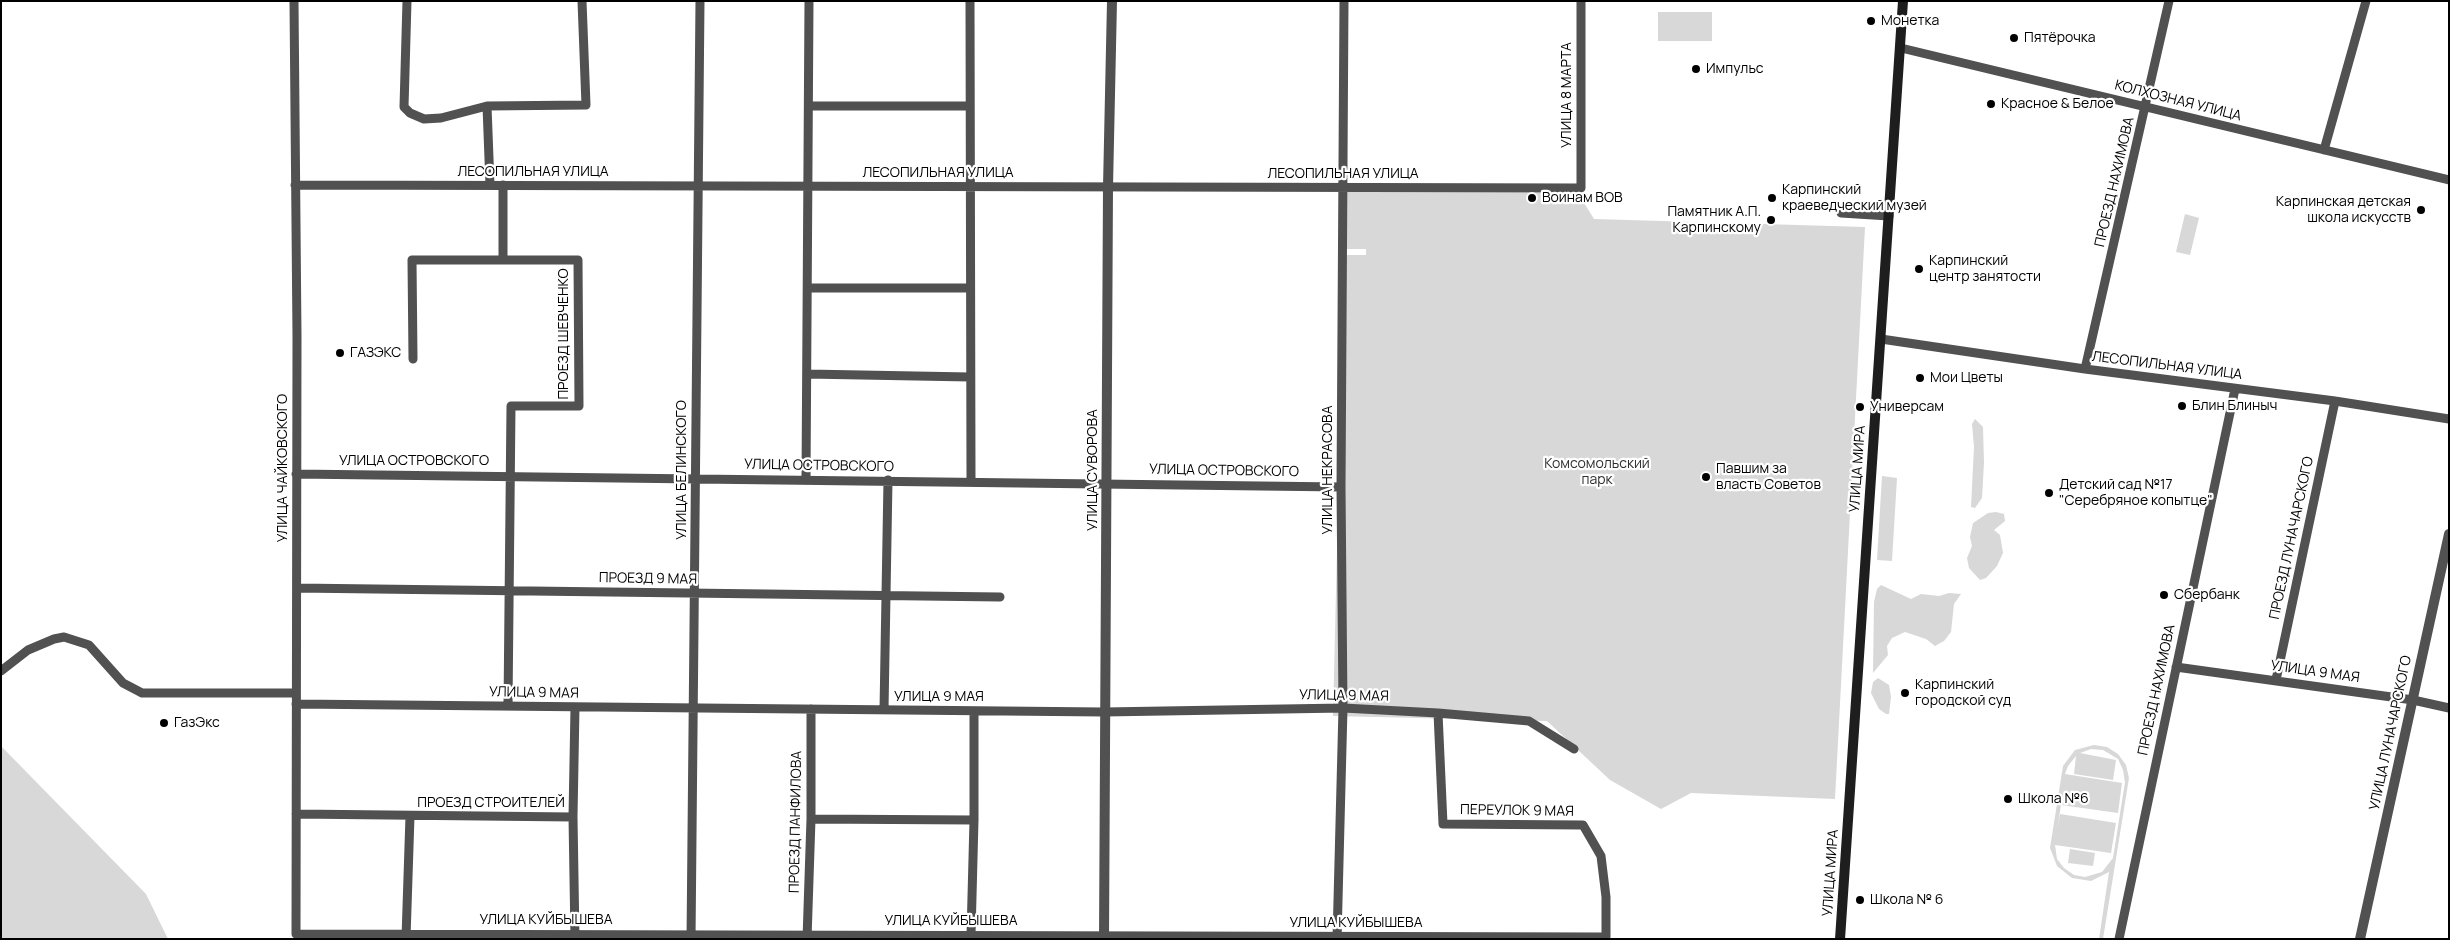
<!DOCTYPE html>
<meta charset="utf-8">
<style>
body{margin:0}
#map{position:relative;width:2450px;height:940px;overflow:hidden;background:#fff;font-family:Manrope,sans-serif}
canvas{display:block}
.frame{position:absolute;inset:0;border:2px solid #000;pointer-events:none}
</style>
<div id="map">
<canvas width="2450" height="940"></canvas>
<div class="frame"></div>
</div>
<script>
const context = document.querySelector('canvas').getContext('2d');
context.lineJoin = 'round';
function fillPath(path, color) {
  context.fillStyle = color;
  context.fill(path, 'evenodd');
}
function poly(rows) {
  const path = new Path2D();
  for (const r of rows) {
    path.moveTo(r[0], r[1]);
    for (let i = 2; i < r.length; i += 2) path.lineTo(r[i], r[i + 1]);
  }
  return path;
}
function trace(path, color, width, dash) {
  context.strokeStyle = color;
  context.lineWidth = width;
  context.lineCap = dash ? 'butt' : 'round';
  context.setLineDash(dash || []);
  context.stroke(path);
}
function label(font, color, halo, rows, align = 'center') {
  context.font = font + ' Manrope,sans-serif';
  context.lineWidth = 4.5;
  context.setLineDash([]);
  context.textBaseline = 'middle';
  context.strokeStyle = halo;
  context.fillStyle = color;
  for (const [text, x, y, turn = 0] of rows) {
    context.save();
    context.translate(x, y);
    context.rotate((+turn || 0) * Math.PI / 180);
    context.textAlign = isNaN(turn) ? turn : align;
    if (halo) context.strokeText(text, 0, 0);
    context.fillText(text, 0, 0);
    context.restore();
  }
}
fillPath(poly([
 [1658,12,1712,12,1712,41,1658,41],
 [1347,188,1578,193,1594,219,1865,227,1835,799,1691,793,1661,809,1610,780,1547,721,1333,716,1344,255,1366,255,1366,249,1346,249],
 [2185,214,2199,218,2190,255,2176,252],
 [1975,419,1983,427,1984,463,1982,498,1975,508,1971,507,1974,447,1972,424],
 [1882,476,1897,478,1892,561,1877,560],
 [1996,512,2004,514,2005,521,1994,530,2000,535,2003,553,1997,566,1986,578,1980,580,1969,568,1967,558,1972,546,1970,537,1973,523,1988,513],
 [1881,585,1911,599,1921,594,1939,596,1949,593,1961,594,1954,604,1951,632,1944,641,1935,646,1926,639,1905,632,1892,638,1887,646,1888,655,1873,673,1874,602,1877,589],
 [1878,678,1889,685,1891,697,1889,714,1886,714,1879,709,1871,693,1873,682],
 [2094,745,2107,747,2118,754,2126,765,2129,778,2103,939,2099,939,2109,872,2091,881,2072,878,2057,866,2050,848,2063,766,2075,750],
 [2091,749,2103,750,2118,759,2123,770,2125,782,2113,858,2102,872,2085,877,2074,875,2064,868,2057,859,2055,845,2111,853,2116,823,2060,814,2057,830,2061,805,2118,813,2122,783,2065,774,2068,766,2076,756,2074,774,2113,780,2116,760,2080,753],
 [1,746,146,894,168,939,1,939],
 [2070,849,2095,853,2093,866,2068,863]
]), '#d8d8d8');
trace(poly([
 [294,1,297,336,296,934,1606,937,1606,897,1601,856,1583,825,1443,824,1438,713],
 [407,1,404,107,410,113,424,119,441,118,487,106],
 [970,1,971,482],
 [1901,48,2449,180],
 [809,106,970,106],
 [2324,150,2366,1],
 [295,185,1581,188,1581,1],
 [490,185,487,106,586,105,582,1],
 [503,185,503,260,578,260,579,406,511,406,508,706],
 [1841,213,1889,216],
 [808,288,970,288],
 [1881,339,2085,369,2335,401,2449,419],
 [413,359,412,260,503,260],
 [2085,369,2169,1],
 [807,374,970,377],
 [296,474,1341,487],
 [806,479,809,1],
 [297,588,1000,597],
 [2176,667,2413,700,2449,708],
 [1,671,28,650,54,639,64,637,89,645,123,683,142,693,295,693],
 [2276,680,2335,401],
 [296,704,1104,712,1343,708,1438,713,1529,721,1574,749],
 [575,707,573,817,575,939],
 [884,710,888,480],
 [296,814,573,817],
 [811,819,974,820],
 [971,935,974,820,974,711],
 [406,938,410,816],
 [691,939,700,1],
 [807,939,811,819,811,709],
 [1337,939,1343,708,1341,487,1344,1],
 [2119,939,2235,389]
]), '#515151', 9);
trace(poly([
 [1104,939,1108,187,1112,1],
 [2360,939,2449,534]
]), '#515151', 10);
trace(poly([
 [1840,939,1903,1]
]), '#1e1e1e', 10);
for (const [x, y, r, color] of [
 [1871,21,5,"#000"],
 [2014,38,5,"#000"],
 [1696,69,5,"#000"],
 [1991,104,5,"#000"],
 [1532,198,5,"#000"],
 [1772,198,5,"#000"],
 [2421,210,5,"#000"],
 [1771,220,5,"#000"],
 [1919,269,5,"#000"],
 [340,353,5,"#000"],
 [1920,378,5,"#000"],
 [2182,406,5,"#000"],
 [1860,407,5,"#000"],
 [1706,477,5,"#000"],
 [2049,493,5,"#000"],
 [2164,595,5,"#000"],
 [1905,693,5,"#000"],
 [164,723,5,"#000"],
 [2008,799,5,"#000"],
 [1860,900,5,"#000"]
]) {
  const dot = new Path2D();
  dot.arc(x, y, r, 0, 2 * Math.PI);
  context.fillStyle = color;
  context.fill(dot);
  trace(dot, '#fff', 2);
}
label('14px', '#000', '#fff', [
 ["Монетка",1881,21],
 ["Пятёрочка",2024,38],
 ["Импульс",1706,69],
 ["Красное & Белое",2001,104],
 ["Карпинский",1782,190],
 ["краеведческий музей",1782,206],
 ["Воинам ВОВ",1542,198],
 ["Карпинская детская",2411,202,"right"],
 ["школа искусств",2411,218,"right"],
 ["Памятник А.П.",1761,212,"right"],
 ["Карпинскому",1761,228,"right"],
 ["Карпинский",1929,261],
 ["центр занятости",1929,277],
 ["ГАЗЭКС",350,353],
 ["Мои Цветы",1930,378],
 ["Блин Блиныч",2192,406],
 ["Универсам",1870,407],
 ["Павшим за",1716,469],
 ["власть Советов",1716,485],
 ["Детский сад №17",2059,485],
 ["\"Серебряное копытце\"",2059,501],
 ["Сбербанк",2174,595],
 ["Карпинский",1915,685],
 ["городской суд",1915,701],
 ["ГазЭкс",174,723],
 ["Школа №6",2018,799],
 ["Школа № 6",1870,900]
], 'left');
label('14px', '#000', '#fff', [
 ["УЛИЦА 8 МАРТА",1567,95,-90],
 ["КОЛХОЗНАЯ УЛИЦА",2178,101,14],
 ["ЛЕСОПИЛЬНАЯ УЛИЦА",533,172],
 ["ЛЕСОПИЛЬНАЯ УЛИЦА",938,173],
 ["ЛЕСОПИЛЬНАЯ УЛИЦА",1343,174],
 ["ПРОЕЗД НАХИМОВА",2115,182,-77],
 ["ПРОЕЗД ШЕВЧЕНКО",564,334,-90],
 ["ЛЕСОПИЛЬНАЯ УЛИЦА",2167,366,7],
 ["УЛИЦА ОСТРОВСКОГО",414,461],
 ["УЛИЦА ОСТРОВСКОГО",819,466,1],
 ["УЛИЦА ЧАЙКОВСКОГО",283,468,-90],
 ["УЛИЦА МИРА",1858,469,-86],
 ["УЛИЦА БЕЛИНСКОГО",682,470,-90],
 ["УЛИЦА СУВОРОВА",1093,470,-90],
 ["УЛИЦА НЕКРАСОВА",1328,470,-90],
 ["УЛИЦА ОСТРОВСКОГО",1224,471,1],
 ["ПРОЕЗД ЛУНАЧАРСКОГО",2292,538,-78],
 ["ПРОЕЗД 9 МАЯ",648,579,1],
 ["УЛИЦА 9 МАЯ",2315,672,8],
 ["ПРОЕЗД НАХИМОВА",2157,690,-78],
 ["УЛИЦА 9 МАЯ",534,693,1],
 ["УЛИЦА 9 МАЯ",1344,696,1],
 ["УЛИЦА 9 МАЯ",939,697],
 ["УЛИЦА ЛУНАЧАРСКОГО",2391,733,-78],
 ["ПРОЕЗД СТРОИТЕЛЕЙ",491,803],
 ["ПЕРЕУЛОК 9 МАЯ",1517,811,1],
 ["ПРОЕЗД ПАНФИЛОВА",796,822,-89],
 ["УЛИЦА МИРА",1831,873,-86],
 ["УЛИЦА КУЙБЫШЕВА",546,920],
 ["УЛИЦА КУЙБЫШЕВА",951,921],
 ["УЛИЦА КУЙБЫШЕВА",1356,923]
]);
label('14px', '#2f2f2f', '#fff', [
 ["Комсомольский",1597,464],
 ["парк",1597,480]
]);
</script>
